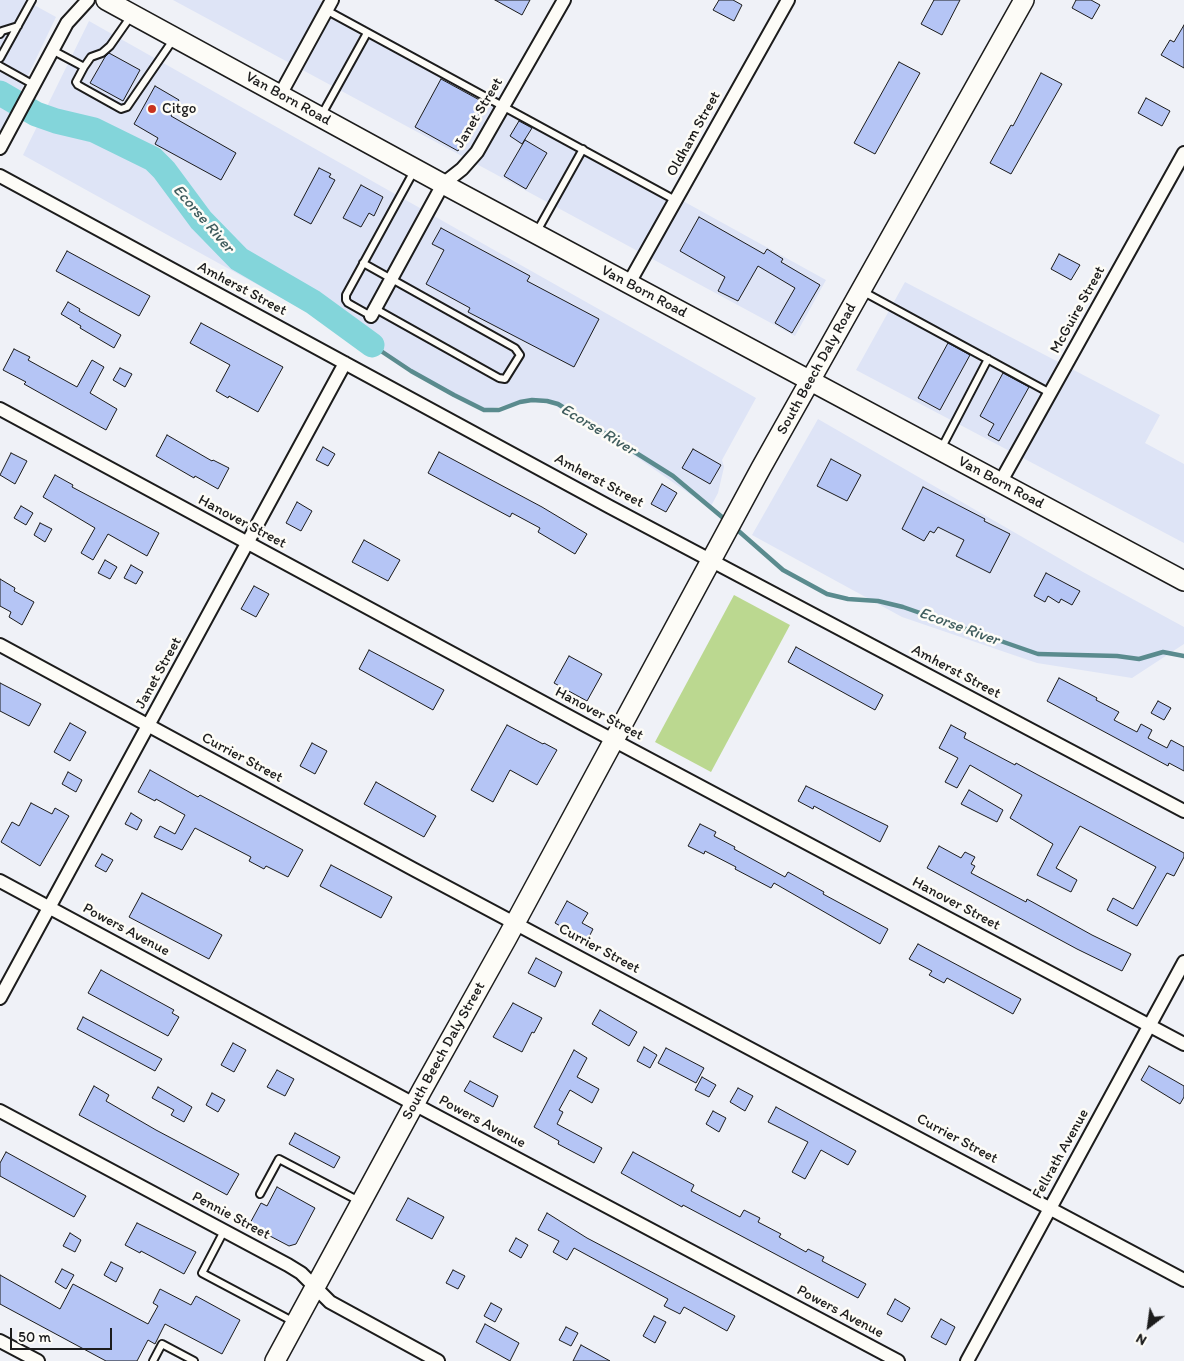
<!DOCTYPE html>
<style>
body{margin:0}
#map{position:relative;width:1184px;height:1361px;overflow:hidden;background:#eff1f7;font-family:Itim,sans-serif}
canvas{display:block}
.north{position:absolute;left:1124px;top:1301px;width:50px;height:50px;-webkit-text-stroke:4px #fdfcf7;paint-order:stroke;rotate:210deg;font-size:14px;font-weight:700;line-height:20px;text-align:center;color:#1c1c1c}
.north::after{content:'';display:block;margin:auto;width:18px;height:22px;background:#1c1c1c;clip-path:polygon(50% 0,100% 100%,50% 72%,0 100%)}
.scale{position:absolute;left:10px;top:1328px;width:102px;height:22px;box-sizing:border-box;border:2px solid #1c1c1c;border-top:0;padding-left:6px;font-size:15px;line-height:18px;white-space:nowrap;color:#1c1c1c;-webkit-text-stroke:4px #fdfcf7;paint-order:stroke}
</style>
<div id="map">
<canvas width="1184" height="1361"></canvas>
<div class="north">N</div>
<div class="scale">50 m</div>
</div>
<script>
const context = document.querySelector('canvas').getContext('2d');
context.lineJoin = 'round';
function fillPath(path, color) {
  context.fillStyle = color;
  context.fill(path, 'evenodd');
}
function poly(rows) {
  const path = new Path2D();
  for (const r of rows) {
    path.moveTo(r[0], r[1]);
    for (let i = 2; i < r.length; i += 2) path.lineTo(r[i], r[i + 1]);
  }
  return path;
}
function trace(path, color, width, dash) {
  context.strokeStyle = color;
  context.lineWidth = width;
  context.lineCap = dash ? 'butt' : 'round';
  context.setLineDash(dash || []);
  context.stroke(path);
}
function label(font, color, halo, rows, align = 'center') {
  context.font = font + ' Itim,sans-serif';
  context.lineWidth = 5;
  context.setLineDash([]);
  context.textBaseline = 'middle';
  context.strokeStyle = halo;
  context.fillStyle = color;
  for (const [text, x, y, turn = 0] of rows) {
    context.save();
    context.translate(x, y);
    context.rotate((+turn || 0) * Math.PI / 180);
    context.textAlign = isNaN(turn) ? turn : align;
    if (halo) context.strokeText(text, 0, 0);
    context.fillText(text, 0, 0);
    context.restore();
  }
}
fillPath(poly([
 [0,0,25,0,56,17,0,134],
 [173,0,319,0,826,280,795,336],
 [89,21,756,398,722,460,724,467,718,493,710,508,599,431,547,401,520,402,484,410,23,155],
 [905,282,1160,415,1145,443,1184,464,1184,543,856,370],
 [818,419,1083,572,1184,627,1184,644,1132,678,1037,663,902,617,752,535]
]), '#dee4f6');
fillPath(poly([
 [734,595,790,625,711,772,655,742]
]), '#bbd890');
trace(poly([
 [372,345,411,371,454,395,484,410,499,410,520,402,532,400,547,401,558,404,673,476,728,522],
 [734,527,783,570,827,594,848,599,878,601,903,607,1038,654,1117,656,1139,659,1163,652,1184,656]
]), '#5a8b8e', 4.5);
trace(poly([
 [0,93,36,114,56,121,94,130,153,159,164,170,201,220,239,259,313,302,372,345]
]), '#83d5da', 25);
const building = poly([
 [495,0,530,0,522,15,495,0],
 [719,0,733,0,742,5,734,21,713,10,719,0],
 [934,0,960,0,942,35,921,24,934,0],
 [1076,0,1091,0,1100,5,1092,19,1072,8,1076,0],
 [1184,25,1184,68,1161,55,1170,40,1174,42,1184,25],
 [109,53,140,70,123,101,90,83,105,57,109,53],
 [899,62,920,73,875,154,854,143,899,62],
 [1041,73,1062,84,1011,174,990,163,1011,125,1013,126,1041,73],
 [441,79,485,103,458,151,415,127,441,79],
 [155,86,179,100,171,116,236,153,221,180,155,144,158,138,134,124,155,86],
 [1146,98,1170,111,1162,126,1138,113,1146,98],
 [519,121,532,128,522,144,510,136,519,121],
 [525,140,547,153,526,189,504,176,525,140],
 [319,168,331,174,329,177,335,180,311,224,294,215,319,168],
 [361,185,383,197,374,216,369,213,361,227,343,218,361,185],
 [699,217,764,254,767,249,783,259,781,262,820,285,792,333,775,323,795,288,758,266,738,301,718,291,725,277,680,251,699,217],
 [441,228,530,276,527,281,599,319,574,367,468,312,470,308,426,284,444,250,432,244,441,228],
 [67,251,150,296,139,316,56,271,67,251],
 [1059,254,1080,265,1071,280,1051,269,1059,254],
 [68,302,80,309,79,311,121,335,114,348,80,328,81,326,61,314,68,302],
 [201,323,283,367,258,412,229,396,228,398,216,391,230,365,190,343,201,323],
 [948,343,970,355,940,410,918,398,948,343],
 [14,349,30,357,28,360,77,387,92,360,104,367,90,393,117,409,106,430,24,384,26,382,3,370,14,349],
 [120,368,132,374,125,387,113,380,120,368],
 [1003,373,1029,387,999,441,988,435,994,424,980,416,1003,373],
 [167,435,212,461,213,460,229,468,218,489,195,476,194,478,156,456,167,435],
 [323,447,335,454,328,466,316,460,323,447],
 [693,449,721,465,710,484,682,468,693,449],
 [439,452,542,507,587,534,575,554,538,532,540,528,512,513,510,517,428,473,439,452],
 [11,453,27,461,15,484,0,475,11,453],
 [831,459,861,475,847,501,817,486,831,459],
 [55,475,73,485,72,487,159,533,147,556,108,534,93,560,81,553,95,528,43,497,55,475],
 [662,484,677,493,666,512,651,504,662,484],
 [923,487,985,519,984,521,1010,534,990,573,956,556,964,540,938,527,934,533,930,531,924,541,902,529,923,487],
 [297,502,312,511,301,531,286,523,297,502],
 [21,506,33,513,26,525,14,518,21,506],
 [40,523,52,529,45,542,34,535,40,523],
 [364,540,400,560,388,581,352,562,364,540],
 [105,560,117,567,110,579,98,573,105,560],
 [131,565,143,572,136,584,124,578,131,565],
 [1046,573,1080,591,1072,605,1061,599,1059,603,1048,596,1045,602,1034,596,1046,573],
 [0,579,15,588,14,591,34,602,22,625,9,617,11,612,0,606,0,579],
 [254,586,269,594,256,617,241,609,254,586],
 [796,647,883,695,875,710,788,662,796,647],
 [369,650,444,690,433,710,359,669,369,650],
 [569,656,602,674,587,701,554,683,569,656],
 [1059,678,1097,698,1096,700,1119,712,1114,720,1137,732,1141,724,1152,730,1148,738,1167,748,1171,740,1184,747,1184,771,1169,763,1168,766,1047,701,1059,678],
 [0,683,41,704,29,726,0,711,0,683],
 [1158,701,1171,708,1164,720,1151,713,1158,701],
 [70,723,86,732,70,761,54,752,70,723],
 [507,725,543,744,544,743,557,750,537,785,510,770,493,802,471,790,507,725],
 [951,725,966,733,964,738,1015,765,1016,763,1038,775,1184,853,1184,857,1174,876,1167,873,1137,926,1107,910,1113,898,1133,909,1156,867,1080,826,1056,868,1077,880,1071,892,1037,875,1053,844,1010,818,1022,795,970,765,957,788,945,782,958,758,939,748,951,725],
 [312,743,327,751,315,774,300,766,312,743],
 [150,770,198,797,200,795,303,850,288,877,266,866,264,869,249,861,251,857,195,828,182,850,154,837,160,826,175,834,185,815,156,799,155,801,138,792,150,770],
 [68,772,82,780,76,792,62,784,68,772],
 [376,782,436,816,424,837,364,804,376,782],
 [806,786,888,826,880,842,814,806,813,809,798,801,806,786],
 [969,790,1003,810,997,822,961,804,969,790],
 [31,803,52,814,55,808,69,816,40,866,1,842,12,822,19,826,31,803],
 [131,813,142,820,137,830,125,824,131,813],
 [700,824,716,832,714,836,735,847,734,849,785,877,788,872,824,892,823,894,888,929,880,944,774,883,771,888,735,869,736,867,705,851,704,854,688,846,700,824],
 [939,846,961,858,965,852,975,857,971,864,975,866,971,873,1026,902,1027,899,1092,935,1131,954,1122,971,1077,949,927,868,939,846],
 [102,854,113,860,106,872,95,866,102,854],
 [331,865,392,897,381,918,320,886,331,865],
 [142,893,222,935,209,959,129,917,142,893],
 [567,901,588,913,582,923,593,929,587,941,555,923,567,901],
 [918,944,1021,999,1013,1014,947,978,944,983,929,975,932,971,909,959,918,944],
 [536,958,562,972,555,987,528,973,536,958],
 [101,970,174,1010,172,1013,179,1017,168,1036,88,993,101,970],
 [513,1003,542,1018,534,1033,532,1032,522,1052,493,1037,513,1003],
 [600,1010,637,1032,629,1046,592,1024,600,1010],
 [83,1017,162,1059,155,1071,77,1029,83,1017],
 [233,1043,246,1050,234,1072,221,1065,233,1043],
 [644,1047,657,1055,650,1068,637,1061,644,1047],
 [666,1048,704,1068,696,1083,658,1063,666,1048],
 [574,1050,587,1058,577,1077,599,1089,592,1103,570,1090,559,1110,563,1112,557,1124,602,1148,594,1163,558,1144,559,1141,534,1127,574,1050],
 [1149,1066,1184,1086,1184,1097,1180,1104,1141,1080,1149,1066],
 [277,1070,294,1079,285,1096,267,1087,277,1070],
 [702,1077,716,1085,709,1097,695,1090,702,1077],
 [470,1081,498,1096,493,1107,464,1091,470,1081],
 [94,1086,109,1095,106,1101,156,1130,239,1174,227,1195,79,1115,94,1086],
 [158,1087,192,1107,184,1122,171,1115,174,1110,152,1098,158,1087],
 [738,1088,753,1096,745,1111,730,1102,738,1088],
 [212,1093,225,1100,218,1112,206,1105,212,1093],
 [776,1107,856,1151,848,1165,821,1150,805,1179,792,1172,808,1142,768,1122,776,1107],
 [713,1111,726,1118,719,1132,706,1124,713,1111],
 [295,1133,340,1157,334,1168,289,1144,295,1133],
 [6,1152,86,1196,74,1217,0,1176,0,1163,6,1152],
 [633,1152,694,1185,691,1191,740,1217,744,1210,760,1218,758,1222,781,1234,779,1237,806,1252,808,1249,824,1257,822,1261,866,1284,858,1298,683,1205,682,1207,621,1173,633,1152],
 [277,1187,315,1208,296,1244,289,1246,249,1225,261,1203,267,1206,277,1187],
 [408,1198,444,1217,432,1239,396,1220,408,1198],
 [547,1213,587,1238,735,1316,727,1331,684,1307,680,1314,664,1306,668,1299,574,1248,567,1260,553,1252,559,1241,538,1230,547,1213],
 [137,1223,196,1252,184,1274,141,1251,140,1253,125,1245,137,1223],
 [70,1233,81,1240,75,1252,63,1246,70,1233],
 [516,1238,528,1245,521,1258,509,1251,516,1238],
 [111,1262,123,1268,116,1282,104,1275,111,1262],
 [62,1269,74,1275,66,1289,55,1282,62,1269],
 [453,1270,465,1276,458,1289,446,1283,453,1270],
 [0,1275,60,1309,73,1284,148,1324,158,1306,153,1303,160,1289,191,1305,196,1296,240,1320,222,1354,165,1324,155,1344,148,1340,137,1361,106,1361,0,1304,0,1275],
 [895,1299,910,1308,902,1322,887,1314,895,1299],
 [491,1303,502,1309,495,1322,484,1316,491,1303],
 [654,1316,666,1322,655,1343,643,1336,654,1316],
 [941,1319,955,1327,946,1345,931,1337,941,1319],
 [485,1324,519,1343,510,1361,476,1342,485,1324],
 [566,1327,578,1333,571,1346,559,1340,566,1327],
 [581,1345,610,1361,573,1361,581,1345]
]);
fillPath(building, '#b5c5f5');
trace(building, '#1c1c1c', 1);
const lane = poly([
 [326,10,675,200],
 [0,34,2,31,18,26],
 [52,50,84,67,76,82,78,85,121,109,127,107,173,40],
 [0,58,32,0],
 [0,66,34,85],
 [84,67,91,57,102,53,110,46,131,16],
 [321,116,367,33],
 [536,233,583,149],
 [363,263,515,348,520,355,505,379,499,378,374,308],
 [862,291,1050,393],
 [371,316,348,303,346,300,346,295,414,171],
 [941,449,988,359],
 [260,1194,279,1159,359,1201],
 [224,1231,202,1273,294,1322],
 [153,1361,162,1344,194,1361]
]);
const street = poly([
 [280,95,332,0],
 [0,148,67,23,88,0],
 [0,176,610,507,1184,811],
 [629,283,788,0],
 [371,316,443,184,462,169,477,152,564,0],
 [0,409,583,724,1184,1044],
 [1000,483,1184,153],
 [0,645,413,869,1184,1280],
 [0,881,414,1104,898,1361],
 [0,998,345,363],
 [0,1111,288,1265,301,1273,330,1302,438,1361],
 [0,1341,38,1361],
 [967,1361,1184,962]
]);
const secondary = poly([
 [106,0,443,184,1184,581],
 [275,1361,422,1090,507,938,761,468,1024,0]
]);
trace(lane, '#1c1c1c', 10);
trace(street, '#1c1c1c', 16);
trace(secondary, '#1c1c1c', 22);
trace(lane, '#fdfcf7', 6);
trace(street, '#fdfcf7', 12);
trace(secondary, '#fdfcf7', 19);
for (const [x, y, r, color] of [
 [152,109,5,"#c8321e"]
]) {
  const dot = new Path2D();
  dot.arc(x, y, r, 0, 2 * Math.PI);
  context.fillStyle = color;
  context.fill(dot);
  trace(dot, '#fdfcf7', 2);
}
label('15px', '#1c1c1c', '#fdfcf7', [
 ["Van Born Road",288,99,29],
 ["Janet Street",479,113,-59],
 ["Oldham Street",694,134,-61],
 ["Amherst Street",242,289,28],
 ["Van Born Road",644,292,28],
 ["McGuire Street",1078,310,-61],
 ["South Beech Daly Road",817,369,-61],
 ["Amherst Street",599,481,28],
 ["Van Born Road",1001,483,28],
 ["Hanover Street",242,522,28],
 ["Amherst Street",956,672,28],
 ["Janet Street",159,673,-61],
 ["Hanover Street",599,714,28],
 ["Currier Street",242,758,28],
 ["Hanover Street",956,904,28],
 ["Powers Avenue",126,930,28],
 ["Currier Street",599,949,28],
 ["South Beech Daly Street",444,1051,-61],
 ["Powers Avenue",482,1122,28],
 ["Currier Street",957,1139,28],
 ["Fellrath Avenue",1061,1154,-61],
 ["Pennie Street",231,1216,28],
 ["Powers Avenue",840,1312,28]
]);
label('15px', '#1c1c1c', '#fdfcf7', [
 ["Citgo",162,109]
], 'left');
label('italic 16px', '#405d5e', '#fdfcf7', [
 ["Ecorse River",203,219,49],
 ["Ecorse River",598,430,31],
 ["Ecorse River",959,627,20]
]);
</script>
